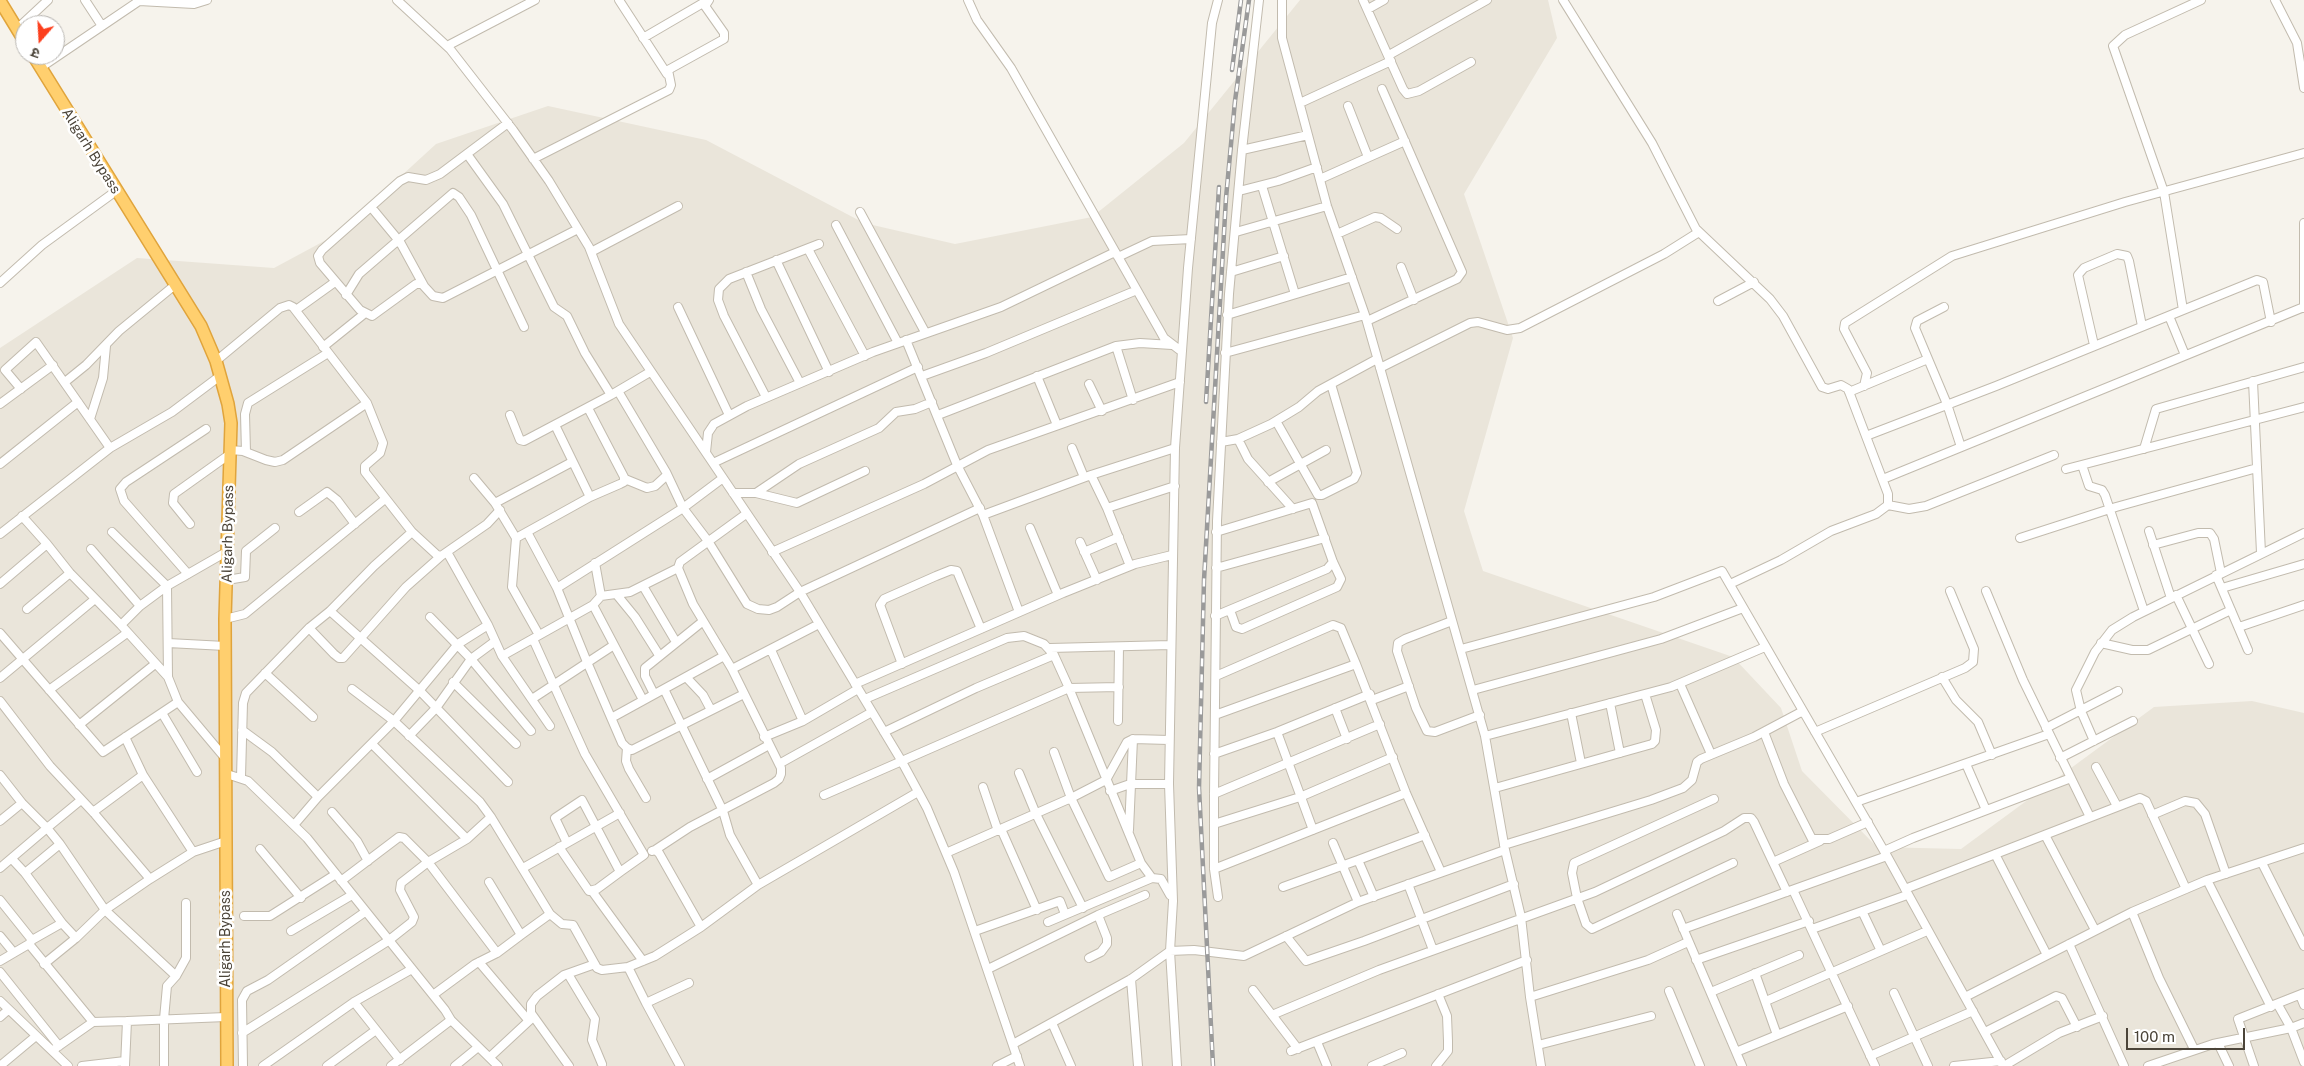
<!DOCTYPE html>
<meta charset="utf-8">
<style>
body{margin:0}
#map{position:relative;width:2304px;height:1066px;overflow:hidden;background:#f6f3ec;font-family:"Public Sans","Noto Sans Devanagari",sans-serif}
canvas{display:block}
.north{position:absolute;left:15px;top:15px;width:50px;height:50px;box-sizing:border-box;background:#fff;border:1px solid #b7b4b0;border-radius:50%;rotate:199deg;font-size:14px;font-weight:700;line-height:20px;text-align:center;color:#4b4439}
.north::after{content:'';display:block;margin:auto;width:18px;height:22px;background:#fc3f1d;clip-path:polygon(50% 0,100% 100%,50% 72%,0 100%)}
.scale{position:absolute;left:2126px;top:1028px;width:119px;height:22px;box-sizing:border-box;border:2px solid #4b4439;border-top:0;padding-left:6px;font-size:15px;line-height:18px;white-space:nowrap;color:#4b4439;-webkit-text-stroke:4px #fff;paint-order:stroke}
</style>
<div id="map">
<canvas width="2304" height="1066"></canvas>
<div class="north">उ</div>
<div class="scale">100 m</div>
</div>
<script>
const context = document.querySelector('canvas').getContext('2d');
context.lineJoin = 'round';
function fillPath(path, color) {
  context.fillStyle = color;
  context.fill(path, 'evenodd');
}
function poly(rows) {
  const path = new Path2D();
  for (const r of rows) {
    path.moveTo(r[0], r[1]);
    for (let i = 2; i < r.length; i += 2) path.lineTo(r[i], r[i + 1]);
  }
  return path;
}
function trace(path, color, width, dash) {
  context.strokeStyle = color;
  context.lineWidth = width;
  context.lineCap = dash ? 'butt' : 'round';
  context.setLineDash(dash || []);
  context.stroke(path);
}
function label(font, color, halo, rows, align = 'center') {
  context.font = font + ' "Public Sans",sans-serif';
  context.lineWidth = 5;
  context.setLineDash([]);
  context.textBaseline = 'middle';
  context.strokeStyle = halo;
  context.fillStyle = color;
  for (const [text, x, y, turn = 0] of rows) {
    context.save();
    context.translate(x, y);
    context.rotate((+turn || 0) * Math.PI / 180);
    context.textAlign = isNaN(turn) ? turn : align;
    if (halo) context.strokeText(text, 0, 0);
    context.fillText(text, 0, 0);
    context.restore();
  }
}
fillPath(poly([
 [1300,0,1548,0,1557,38,1464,194,1513,338,1464,511,1483,571,1733,657,1781,708,1802,771,1877,847,1961,849,2154,707,2252,701,2304,713,2304,1066,0,1066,0,348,137,258,274,268,339,233,436,144,548,106,706,140,864,223,955,244,1092,217,1184,143]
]), '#eae5da');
const minor = poly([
 [85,0,102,26],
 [397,0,450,49,513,130,549,181,589,247,619,324,800,592,901,760,927,808,954,872,1020,1066],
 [619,0,667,74],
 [968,0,977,20,1011,68,1159,329,1164,338,1181,351],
 [1282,0,1282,38,1327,206,1365,315,1485,736,1505,850,1521,917,1530,997,1541,1066],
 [1363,0,1403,89,1407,94,1419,91,1471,62],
 [1563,0,1652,143,1696,229,1770,299,1783,316,1822,387,1828,389,1841,385,1848,389,1888,494,1888,505,1876,514,1831,531,1781,560,1730,584],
 [2275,0,2297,43,2304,88],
 [1368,9,1384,0],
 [17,29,48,0],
 [643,38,703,3],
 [447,46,535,0],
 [1389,55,1487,0],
 [40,68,139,1,194,4,207,0],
 [1300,103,1391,61],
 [1348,106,1368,157],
 [508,123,440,174,426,180,408,177,400,181,322,250,318,256,320,263,360,310,372,316,416,284,422,284,433,296,443,298,578,229],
 [1242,150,1308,135],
 [467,154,503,204,554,307,567,316,585,353,611,395],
 [533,159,669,90,671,85,668,70,724,39,724,33,705,6,709,0],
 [1320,179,1405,141],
 [1262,186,1295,294],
 [1239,191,1278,181,1317,167],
 [371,207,400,242,424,286],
 [860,212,925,332],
 [2304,223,2304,308],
 [836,225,898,343],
 [1236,232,1327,206],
 [1337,234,1375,217,1381,218,1397,229],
 [808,249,865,356],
 [591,252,678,206],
 [1118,257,1152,241,1191,239],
 [776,260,829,372],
 [1401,267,1414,300],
 [746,272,761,309,800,383],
 [1231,272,1284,256],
 [0,283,42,245,116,191],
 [346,295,359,274,453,193,459,197,471,215,524,327],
 [1718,301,1754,282],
 [678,307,729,415],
 [1944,307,1917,321,1915,328,1947,404,1961,447],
 [296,310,335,282],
 [2183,310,2164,192,2113,46,2125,35,2201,0],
 [1227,315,1352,277],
 [2169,316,2185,355],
 [1367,321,1457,279,1462,272,1382,89],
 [906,340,957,465,983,515,1019,612],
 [2094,345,2078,275,2084,268,2117,254,2127,256,2129,261,2142,326],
 [1116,346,1133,400],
 [323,347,364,314],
 [1225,353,1365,315],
 [216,361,280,308,289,305,293,307,367,403,383,443,380,453,365,466,365,472,412,532,437,555,441,556,487,524,500,510],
 [1380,368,1470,323,1478,322,1507,330,1520,328,1664,254,1699,232],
 [922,376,986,353,1137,290],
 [1037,376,1057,425],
 [2253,381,2261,553],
 [65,382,86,365,119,331,175,285],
 [1089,384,1102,411],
 [1864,386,1867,373,1844,329,1845,323,1952,256,2125,202,2304,153],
 [21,389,5,370,36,342,110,448],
 [618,391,666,472,683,508,708,541,747,604,758,609,769,610,777,607,800,592,980,508],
 [1849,392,1928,359],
 [766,397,724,316,718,300,719,289,729,279,819,244],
 [0,404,53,365],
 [510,415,520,440,524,441,611,395,650,372],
 [938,415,1116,346,1140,343,1172,345],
 [90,419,103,378,106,346],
 [1276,421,1318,495,1322,495,1354,479,1357,473,1331,384],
 [555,425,590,497],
 [1866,436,1996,386,2257,280,2263,282,2271,322],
 [1238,439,1248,459,1293,509],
 [1221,442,1238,439,1271,424,1299,407,1318,391,1377,359],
 [1072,448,1084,477],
 [2144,449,2156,409,2304,367],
 [230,450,243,451,266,460,275,462,283,460,367,403],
 [246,452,245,414,248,403,328,353],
 [706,452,708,433,714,424,747,406,873,352,1001,307,1115,252],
 [713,463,918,367],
 [0,464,78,402],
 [2082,465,2089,486,2102,490,2105,495,2144,611],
 [2066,469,2304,407],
 [1091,475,1107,508,1130,566],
 [474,478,495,503,516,538,590,497,620,484,624,482,624,477,588,408],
 [723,478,683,508,557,588,587,662,622,743,627,748,632,750,744,694],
 [625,479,647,488,655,486,667,475],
 [1883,479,2304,307],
 [1268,482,1326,450],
 [733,493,756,493,799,464,879,428,896,412,915,409,932,402],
 [756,493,797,503,865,471],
 [495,503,572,462],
 [1888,505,1909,509,1926,506,2054,455],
 [1107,508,1175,486],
 [299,512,327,492,337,500,355,524],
 [983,515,1091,475,1175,448],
 [22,516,47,544],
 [190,524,173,503,174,494,230,454],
 [1030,528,1058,595],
 [2149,531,2171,598],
 [112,532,167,586,168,677],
 [527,532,557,588],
 [1216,532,1312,503,1333,562,1341,579,1337,587,1242,629,1236,627,1230,610],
 [0,534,110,448,172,412,220,376],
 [516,538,512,587,539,635],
 [2020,538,2116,507,2257,468],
 [1080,542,1097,580],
 [2153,545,2198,533,2210,533,2214,539,2221,573],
 [91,549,140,606],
 [447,552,488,625,502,656,550,726],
 [772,552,924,484,988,450,1180,382],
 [1084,552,1119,537],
 [595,563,601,596],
 [1216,568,1325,538],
 [188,574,124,501,120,489,126,482,206,429],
 [2216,575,2248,650],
 [227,580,245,577,246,551,275,528],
 [0,584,47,544,70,573,121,625,168,677,178,702,225,758],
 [643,586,676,642],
 [2222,588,2304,564],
 [1986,591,2023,680,2090,817],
 [617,595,635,617,659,655],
 [2176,595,2209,664],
 [593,605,643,700],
 [27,609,70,573],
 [330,611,420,691,508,782],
 [1215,616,1327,569,1333,562],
 [430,617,471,659,531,731],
 [225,619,245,614,385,499],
 [1452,621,1405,639,1398,643,1397,651,1416,708,1427,731,1435,732,1480,715],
 [121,625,140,606,167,586,228,551],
 [2239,627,2304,605],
 [309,628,334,654,339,658,343,658,406,587,441,556],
 [0,633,103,752,178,702],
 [168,643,225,646],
 [2101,643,2132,650,2148,650,2231,610],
 [1050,648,1171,645],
 [1461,649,1654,597,1722,571,1887,856,2003,1066],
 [771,650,803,721],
 [502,656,593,605,601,596,630,592,678,568],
 [902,664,880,605,884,599,936,576,951,570,957,571,981,629],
 [732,669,819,624],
 [265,673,313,717],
 [1216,676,1333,625,1341,628,1356,664],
 [686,677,703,695,711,710],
 [1942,677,1956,700,1978,722,1992,755],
 [0,678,95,599],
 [453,682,516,744],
 [855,684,1063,593,1135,564,1172,555],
 [1680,684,1711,754],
 [352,689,394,721,480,802,491,817,550,914,562,924,573,925,597,968,602,970,628,967,646,1003,689,983],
 [664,689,723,811,730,835,758,885],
 [49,690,127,633],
 [1473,690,1661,639,1743,608],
 [654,694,645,676,645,668,702,622],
 [532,699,614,645],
 [865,699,1007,638,1024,636,1044,644,1054,655,1069,688,1141,863,1152,878,1161,879,1170,895],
 [1372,700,1409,686],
 [0,701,50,766,93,812,150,879,193,852,226,841],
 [1610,703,1620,753],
 [1335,708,1347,739],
 [162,713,197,772],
 [1571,713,1581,763],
 [1215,715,1356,664,1406,793,1441,872],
 [613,717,724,656],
 [1118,721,1119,647],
 [79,725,155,664],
 [2046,728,2118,691],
 [242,730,272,752,318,797],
 [884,732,976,688,1054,655],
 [1277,732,1313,830],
 [1764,732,1784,784,1812,839,1829,839,1868,822],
 [1815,732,1965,668,1973,662,1974,649,1950,591],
 [409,736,436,708,471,659,494,642],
 [1485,736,1671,687,1765,647],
 [125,737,143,775,193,852],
 [764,737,803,721,858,689],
 [2094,741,2081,711,2076,690,2095,652,2112,630,2133,617,2304,533],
 [372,744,467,839],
 [627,748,626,761,629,769,646,798],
 [1054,752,1071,798,1109,877,1141,863],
 [1214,754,1277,732,1370,694],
 [2060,758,2133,721],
 [779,764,872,712],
 [1966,764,1986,810],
 [2096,767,2117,806],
 [1019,773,1036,814,1083,908],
 [227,774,248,781,307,838,445,1010,451,1020,498,1066],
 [0,775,22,803,47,828,0,868],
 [241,777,243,703,246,693,309,628,330,611,374,566,412,532],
 [707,779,769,745],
 [983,787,998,831],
 [1495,788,1652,744,1655,741,1656,730,1645,694],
 [1110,791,1130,784,1169,784],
 [1214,794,1380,724],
 [824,795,1069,688,1119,687],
 [1714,799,1574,863,1572,873,1577,898,1586,924,1592,929,1733,863],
 [1856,802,2049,734],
 [93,812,143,775],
 [332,812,357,841,368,861],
 [2152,815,2185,801,2196,803,2205,814,2226,874],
 [0,821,22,803],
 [1214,824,1300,797,1393,757],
 [294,825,318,797,394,721,458,644,488,625],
 [1001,829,1037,910],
 [1129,830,1133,739],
 [2045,835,2095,930],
 [567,843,620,813],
 [1333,843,1358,902],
 [60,844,105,910,176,976],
 [1504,845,1651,800,1683,788,1692,780,1697,762,1701,759,1754,737,1803,711],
 [559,847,589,891,597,889,620,872],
 [260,849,301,898],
 [655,850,690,827,774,783,779,779,781,774,781,768,732,669,693,604,678,568,680,562,746,514],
 [1884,851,1913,838,2071,778],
 [946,853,1071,798,1106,780,1127,742,1133,739,1169,740],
 [1995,854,2047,955],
 [12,859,25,873],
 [1358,860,1425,835],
 [1773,862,1820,841],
 [2262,863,2304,946],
 [523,868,567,843,555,818,582,800,620,872,644,855,585,754,533,639],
 [1214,869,1406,793],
 [2207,880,2271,1007],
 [341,881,399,837,404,838,428,862,497,953],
 [489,882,521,935,550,914],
 [1408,884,1433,950],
 [1283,887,1358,860,1374,897],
 [1905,889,2140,798,2146,801,2186,889],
 [1793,890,1875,1066],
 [592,891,643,961],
 [1218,897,1214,869,1214,794,1217,521,1229,294,1242,150,1259,0],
 [0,900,32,940],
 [1862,911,1881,951],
 [2132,912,2159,978,2194,1049],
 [1677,914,1742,1066],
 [244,916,270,916,336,874],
 [1048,922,1152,878],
 [62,923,76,938],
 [701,927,758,885,918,792],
 [1683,929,1887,856],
 [1812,929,1907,895],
 [291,931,352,895],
 [975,931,1060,901,1065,914],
 [0,936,14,953],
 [1286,936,1306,961,1364,941,1514,884],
 [29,944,93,1022,127,1021,125,1066],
 [2069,944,2124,1066],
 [1089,958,1101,952,1107,944,1107,938,1098,915],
 [1696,960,1809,921],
 [0,961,29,944,32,940,62,923,25,873,60,844,47,828,81,800],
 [479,962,529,1021],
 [44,964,76,938,105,910,150,879],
 [628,967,655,956,701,927,659,853,655,850,652,851],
 [988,969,1098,915,1145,895],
 [0,972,59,1046],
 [1755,973,1777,1035],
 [568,974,595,1019,592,1040,602,1064],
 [1131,979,1138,1066],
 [1253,990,1298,1049],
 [1669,991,1700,1066],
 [1711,992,1799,955],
 [1894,993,1928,1066],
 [433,995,475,964,497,953,521,935],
 [2300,995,2304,1005],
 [1530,997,1648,960,1688,942],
 [1965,997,2132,912,2207,880,2304,848],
 [0,1001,68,1066],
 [1766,1001,1927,931],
 [354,1002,400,1060],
 [646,1003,680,1066],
 [2278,1005,2291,1028,2304,1062],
 [1272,1015,1379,970,1595,892,1724,831,1744,818,1751,818,1754,822,1787,892],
 [0,1017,8,1010],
 [127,1021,226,1017],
 [1052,1023,1071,1066],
 [1985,1032,2056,996,2062,998,2077,1027],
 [242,1033,388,941,412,922,414,917,400,890,401,883,428,862,467,839,491,817],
 [1317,1042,1327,1066],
 [2218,1043,2229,1066],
 [1013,1044,1131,979,1170,951,1194,950,1244,956,1358,902,1505,850],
 [1538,1045,1651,1016],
 [56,1048,93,1022],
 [1291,1051,1527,960],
 [1736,1052,1848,1006],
 [1870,1056,1973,1011],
 [490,1057,532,1018],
 [0,1066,36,1036],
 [82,1066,125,1061],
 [164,1066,164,1019,167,986,176,976,186,958,186,903],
 [243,1066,242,1000,247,991,268,980,365,912],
 [263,1066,354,1002,412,969],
 [327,1066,376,1030],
 [391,1066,451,1020],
 [455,1066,477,1048],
 [569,1066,531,1013,531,1004,537,996,564,975,595,964],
 [997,1066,1017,1056],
 [1177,1066,1170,951,1173,901,1169,784,1175,448,1188,268,1212,23,1218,0],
 [1372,1066,1402,1053],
 [1436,1066,1448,1051,1448,1041,1447,1016,1438,994],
 [1954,1066,2001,1061],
 [2004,1066,2059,1033,2103,1016],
 [2148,1066,2213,1044,2291,1028,2304,1023],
 [2254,1066,2238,1019,2304,993]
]);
const highway = poly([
 [0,1,25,42],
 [33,55,201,326,216,361,228,404,231,423,225,619,227,1066]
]);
trace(minor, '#c2bbae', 10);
trace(highway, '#e0a43c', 14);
trace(minor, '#fff', 8);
trace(highway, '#ffcf6e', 11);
const rail = poly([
 [1232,70,1241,0],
 [1206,402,1219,187],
 [1213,1066,1199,788,1204,580,1226,198,1235,101,1249,0]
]);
trace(rail, '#9a9a9a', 4.5);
trace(rail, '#fff', 2.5, [8]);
label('14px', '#4b4439', '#fff', [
 ["Aligarh Bypass",91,151,58],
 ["Aligarh Bypass",228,534,-89],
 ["Aligarh Bypass",226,939,-90]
]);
</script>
